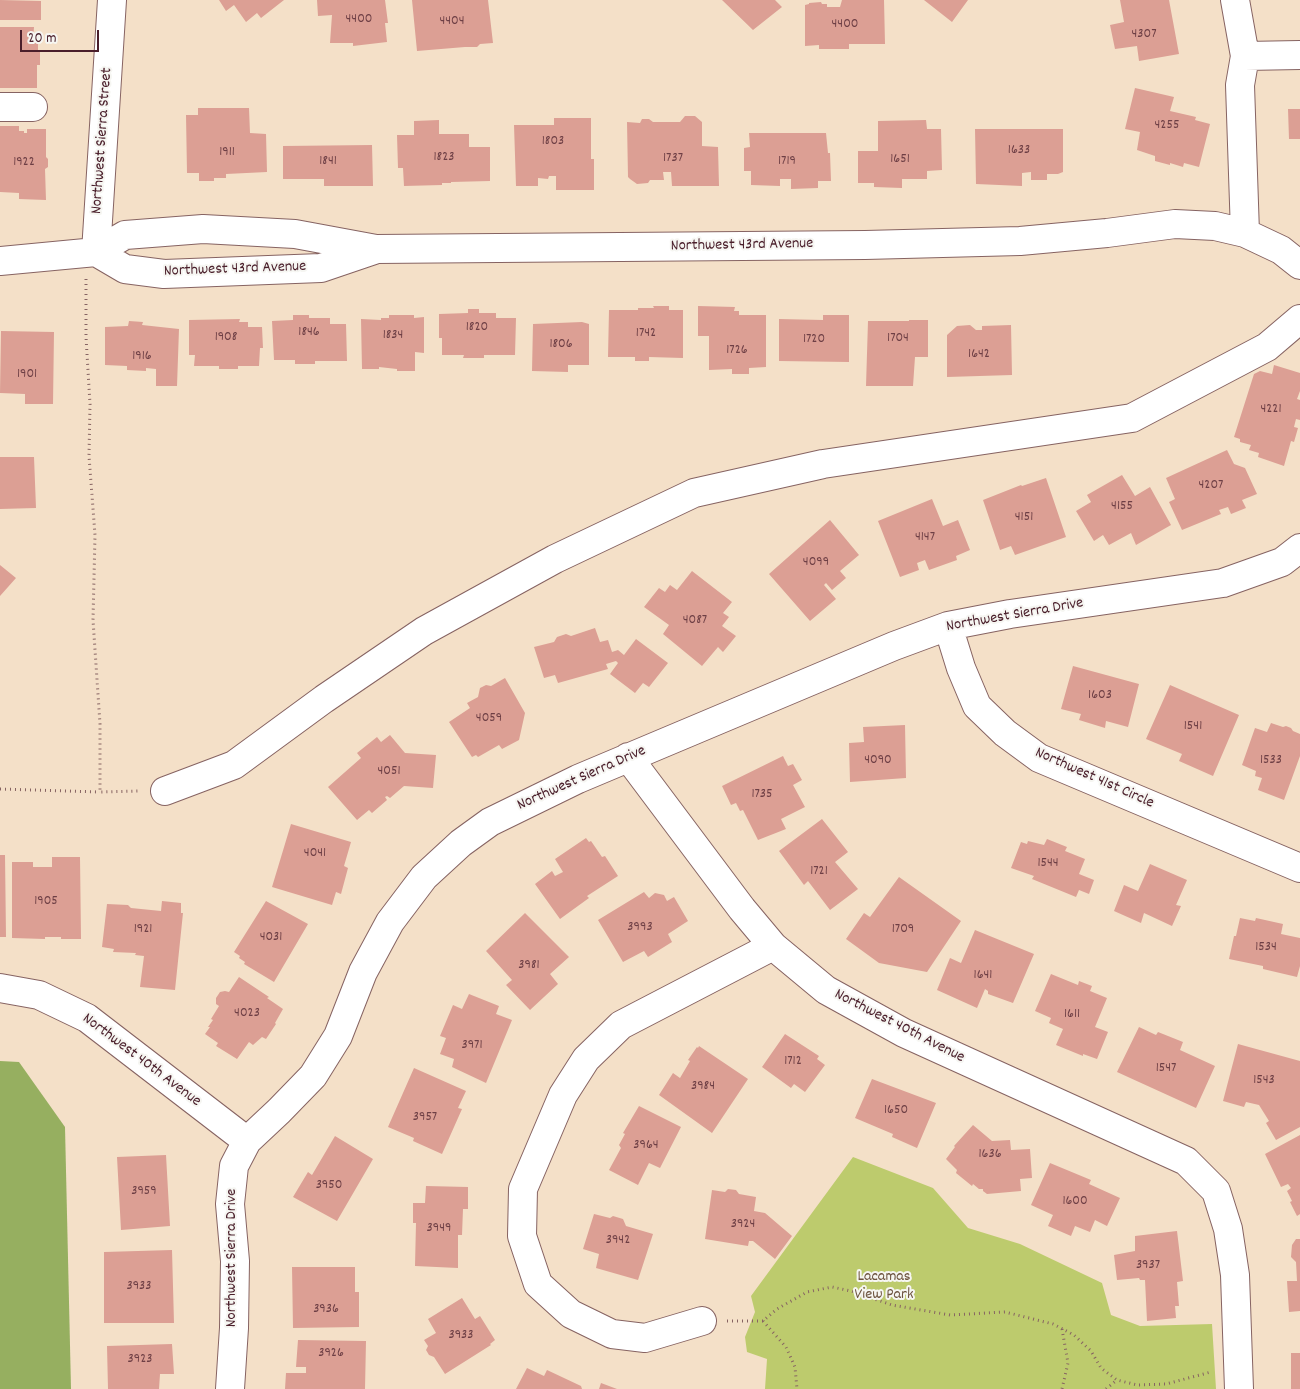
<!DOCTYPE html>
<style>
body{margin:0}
#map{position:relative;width:1300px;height:1389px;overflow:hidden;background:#f4e0c8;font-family:Dekko,sans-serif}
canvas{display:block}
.scale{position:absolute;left:20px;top:30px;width:79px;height:22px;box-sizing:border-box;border:2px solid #4a1f2b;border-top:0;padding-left:6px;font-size:15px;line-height:18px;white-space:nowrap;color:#4a1f2b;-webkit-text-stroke:4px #f6f6f2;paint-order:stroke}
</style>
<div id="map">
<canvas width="1300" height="1389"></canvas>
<div class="scale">20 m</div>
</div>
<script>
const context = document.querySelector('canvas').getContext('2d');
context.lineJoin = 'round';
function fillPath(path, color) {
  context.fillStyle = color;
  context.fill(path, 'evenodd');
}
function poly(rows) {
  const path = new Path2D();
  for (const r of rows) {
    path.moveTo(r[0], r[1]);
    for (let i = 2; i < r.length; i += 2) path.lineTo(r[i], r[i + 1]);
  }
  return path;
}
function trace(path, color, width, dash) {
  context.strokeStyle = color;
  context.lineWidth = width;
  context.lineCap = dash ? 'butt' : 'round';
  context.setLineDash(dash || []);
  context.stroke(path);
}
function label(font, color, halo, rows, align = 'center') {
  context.font = font + ' Dekko,sans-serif';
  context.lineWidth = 4;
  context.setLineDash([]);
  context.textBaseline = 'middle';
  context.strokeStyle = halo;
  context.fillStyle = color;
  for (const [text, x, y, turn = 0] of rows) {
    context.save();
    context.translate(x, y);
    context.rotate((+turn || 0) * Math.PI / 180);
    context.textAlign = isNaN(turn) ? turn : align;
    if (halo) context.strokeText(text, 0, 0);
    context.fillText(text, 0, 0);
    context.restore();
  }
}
fillPath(poly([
 [853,1157,933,1188,968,1228,1020,1244,1102,1283,1111,1315,1140,1326,1212,1324,1216,1389,765,1389,767,1359,747,1352,745,1337,755,1312,751,1296]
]), '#bdcb6d');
fillPath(poly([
 [0,1061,19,1062,65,1127,71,1389,0,1389]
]), '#96af60');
fillPath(poly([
 [0,0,41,1,41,20,0,20],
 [219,0,284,0,261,18,257,13,246,22,234,5,226,11],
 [317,0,385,0,388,23,385,23,387,42,353,46,353,43,330,43,332,15,318,16],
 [412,0,488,0,493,43,480,44,477,47,465,47,417,51],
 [722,0,775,0,782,7,753,30],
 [842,0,884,0,885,44,849,44,849,49,819,49,819,45,805,46,805,5,809,4,809,3,821,2,822,4,827,4,827,7,840,7],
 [924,0,968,0,952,22],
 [1120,0,1169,0,1179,54,1139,61,1137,46,1115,49,1110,25,1124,22],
 [0,27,34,27,33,40,38,40,38,51,40,51,40,65,37,65,37,88,0,88],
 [1135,88,1174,97,1170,111,1196,117,1195,120,1210,124,1199,167,1184,163,1183,167,1170,163,1170,165,1155,161,1155,156,1137,150,1140,132,1125,129],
 [198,108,249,108,250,133,266,134,267,172,226,174,226,178,214,178,214,181,199,181,199,173,187,173,186,115,198,115],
 [1288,109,1300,109,1300,139,1289,139],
 [685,116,695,116,702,122,702,146,718,147,719,186,672,186,671,172,663,172,664,180,650,180,648,183,637,184,630,179,628,177,627,122,640,123,642,119,649,119,653,122,680,122],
 [554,118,591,118,591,159,594,159,594,190,556,190,556,176,549,176,548,179,538,178,538,186,516,186,514,125,554,125],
 [439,120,439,134,469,134,469,147,490,147,490,181,451,182,451,183,442,183,442,185,404,186,403,168,398,168,397,135,414,135,414,121],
 [926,120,927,129,941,129,942,170,927,171,927,179,902,179,902,188,874,187,874,183,858,183,858,151,878,151,878,121],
 [0,126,19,126,19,131,24,131,24,133,27,133,27,129,46,129,46,157,48,159,48,167,45,169,46,200,19,199,19,193,0,192],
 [975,129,1063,129,1063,172,1058,174,1047,174,1047,180,1031,180,1031,172,1022,173,1022,186,976,184],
 [749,133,826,133,828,153,830,153,831,181,818,181,818,188,791,189,791,179,780,179,780,186,751,185,751,171,744,171,744,148,750,147],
 [372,145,373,186,324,186,324,179,283,179,283,146],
 [653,306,669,306,669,310,683,310,683,358,649,357,649,361,635,361,635,357,608,357,609,310,638,310,638,308,654,308],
 [698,306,735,307,734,311,739,311,739,315,766,315,766,367,749,368,749,374,732,374,732,369,709,370,709,336,698,336],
 [468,309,479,309,479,313,496,313,496,318,516,318,515,355,484,355,484,358,463,358,464,355,442,355,442,338,439,338,439,314,468,313],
 [293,315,309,315,309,318,330,318,330,324,346,324,347,361,315,361,315,364,295,364,295,360,274,360,272,321,293,320],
 [389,315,414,315,414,318,424,317,424,353,415,352,415,371,397,371,397,369,379,367,379,369,362,369,361,319,381,320,381,318,389,318],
 [823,315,849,315,849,362,779,361,779,319,823,320],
 [240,319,239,322,248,322,248,327,262,327,263,348,260,348,259,366,238,366,238,369,219,369,219,366,194,366,195,355,189,355,189,320],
 [909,320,928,320,928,357,915,357,913,386,866,386,868,321,909,321],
 [129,321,143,322,142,325,179,329,177,386,156,386,156,369,146,368,146,371,127,370,127,366,105,365,105,327,128,326],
 [582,322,589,324,589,365,568,365,568,372,532,371,533,324],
 [970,325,976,330,982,330,982,326,1011,325,1012,375,947,377,947,335,957,326],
 [1,331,54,332,53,404,25,404,25,394,0,393],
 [1274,365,1300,373,1300,391,1297,399,1300,400,1300,420,1296,419,1294,427,1298,428,1294,442,1291,441,1284,466,1258,457,1259,453,1249,450,1251,445,1240,442,1240,439,1234,437,1254,374,1260,371,1272,374],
 [1227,450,1234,464,1245,468,1257,494,1242,500,1246,508,1231,514,1228,507,1219,510,1221,514,1182,530,1169,502,1175,499,1166,478],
 [0,457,34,457,36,508,0,509],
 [1122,475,1135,496,1150,487,1171,525,1136,545,1131,533,1109,545,1103,535,1094,541,1076,511,1091,502,1087,495],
 [1046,478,1066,537,1015,555,1011,546,1000,550,983,500,1021,485,1022,486],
 [932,499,943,526,958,520,970,550,956,556,957,560,929,570,925,560,917,563,919,570,900,577,878,521],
 [830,520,859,555,840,571,846,578,832,590,826,583,824,585,836,599,810,621,769,574],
 [0,565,16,578,0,596],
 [692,571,732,602,723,613,729,617,722,626,736,636,723,652,718,647,702,666,663,634,669,625,644,607,659,588,665,592,670,585,677,590],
 [595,628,600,642,608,640,612,652,618,650,624,655,636,639,668,663,649,687,643,683,635,693,610,674,618,663,616,661,606,664,608,669,558,683,555,675,544,678,534,647,554,642,557,637,566,634,571,636],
 [1073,666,1139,684,1128,727,1106,721,1105,728,1079,720,1081,714,1061,709],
 [505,678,525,713,519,740,502,749,499,745,478,757,476,755,472,757,449,722,470,708,467,703,478,697,480,688,486,685,491,686],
 [1170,685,1239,715,1213,776,1179,761,1182,754,1146,739],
 [1271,723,1283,727,1286,726,1291,728,1293,731,1300,734,1300,756,1284,800,1258,790,1262,778,1255,776,1256,771,1242,765,1255,728,1267,732],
 [905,725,906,778,850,782,849,743,864,742,863,727],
 [390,735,405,753,436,755,433,788,404,786,390,798,387,796,385,797,387,800,372,813,369,810,357,820,328,787,361,758,357,753,377,737,381,742],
 [783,756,788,766,793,764,802,780,793,785,805,807,781,819,786,829,758,840,743,810,740,811,736,803,731,805,722,786],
 [822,819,848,852,835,862,858,889,830,910,808,881,804,885,779,851],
 [291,824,351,842,344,866,348,868,341,894,336,892,332,905,272,887],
 [586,838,589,842,591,841,602,857,605,856,618,876,587,896,589,898,560,919,535,884,552,871,555,876,563,872,555,859],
 [1047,839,1067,847,1065,851,1085,859,1079,874,1094,880,1089,894,1079,890,1076,897,1032,879,1034,876,1011,868,1021,842,1027,844,1028,841,1044,845],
 [0,855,5,855,6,937,0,937],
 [52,857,80,857,81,939,61,939,61,937,45,937,45,939,12,938,12,862,33,862,33,867,52,867],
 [1150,864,1187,880,1176,905,1181,906,1172,926,1144,913,1141,923,1114,911,1124,885,1138,891],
 [899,877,961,921,927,972,879,963,846,939,864,913,870,917],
 [644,892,649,898,655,893,664,895,667,901,674,897,688,921,668,934,672,942,648,957,644,951,623,962,598,920],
 [162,901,181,903,181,913,183,913,175,990,140,987,144,956,135,955,136,953,113,952,114,949,102,947,107,904,128,905,131,908,161,911],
 [266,901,308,924,274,982,244,964,245,962,239,958,240,956,234,952],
 [525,913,569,957,550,974,558,984,530,1010,506,985,512,980,486,951],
 [1240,918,1255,921,1256,918,1283,924,1281,934,1300,938,1300,966,1297,977,1263,969,1263,966,1229,959,1234,936,1236,936],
 [975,930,1034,954,1013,1003,988,994,988,991,985,989,977,1008,937,990,950,958,961,963],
 [1051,974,1078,985,1079,981,1092,986,1090,991,1107,998,1095,1027,1108,1032,1097,1059,1083,1054,1083,1056,1056,1045,1063,1029,1049,1023,1051,1018,1035,1011],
 [239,977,269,997,267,998,283,1009,275,1023,276,1024,266,1039,262,1037,253,1045,249,1042,237,1059,216,1046,218,1043,205,1034,210,1027,208,1027,213,1020,211,1019,219,1006,216,1004,216,998,220,992,225,991,229,992],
 [469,994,499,1006,496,1014,512,1020,486,1083,452,1067,454,1059,440,1054,446,1038,440,1036,453,1005,462,1009],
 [1139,1027,1156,1035,1158,1032,1183,1042,1180,1050,1215,1066,1196,1108,1117,1072],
 [785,1034,819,1056,817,1059,825,1065,805,1092,794,1084,791,1088,762,1067],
 [1238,1044,1300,1061,1300,1127,1276,1140,1266,1123,1269,1121,1259,1105,1246,1102,1244,1107,1223,1101],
 [699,1046,748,1079,712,1133,659,1095,673,1073,680,1078,690,1061,688,1060,697,1047,698,1048],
 [414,1068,466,1091,458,1108,462,1109,442,1154,413,1141,414,1138,388,1127],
 [872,1079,936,1103,917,1148,892,1137,893,1134,855,1118],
 [639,1106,681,1127,660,1168,649,1163,638,1185,609,1170,621,1148,619,1145,625,1134,623,1133],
 [973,1125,992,1141,1010,1140,1011,1150,1030,1149,1032,1178,1020,1179,1021,1191,987,1194,983,1191,983,1189,979,1189,973,1184,972,1186,956,1173,957,1170,946,1159,955,1147,954,1146],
 [1300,1135,1300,1214,1297,1216,1290,1202,1292,1201,1287,1191,1291,1188,1288,1184,1281,1187,1265,1154],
 [335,1136,373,1159,337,1221,293,1197,308,1172,312,1175],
 [166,1155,170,1226,121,1230,117,1157],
 [1050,1163,1091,1180,1089,1184,1120,1198,1107,1226,1095,1220,1090,1232,1075,1226,1071,1236,1048,1226,1053,1215,1031,1205],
 [426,1186,468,1187,468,1209,463,1209,462,1235,458,1235,458,1268,415,1266,416,1223,413,1223,413,1203,425,1203],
 [728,1189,736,1190,739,1194,756,1197,754,1211,765,1213,792,1236,775,1259,753,1241,749,1241,748,1246,705,1239,712,1190,725,1192],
 [594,1214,610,1218,613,1216,623,1219,626,1226,653,1234,638,1280,596,1268,599,1254,583,1249],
 [1177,1231,1183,1281,1177,1282,1179,1306,1175,1306,1176,1318,1147,1321,1145,1280,1140,1280,1139,1278,1117,1280,1114,1255,1135,1251,1135,1236],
 [1296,1239,1300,1239,1300,1311,1289,1312,1287,1281,1297,1281,1296,1262,1291,1257,1292,1245],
 [172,1250,174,1323,104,1323,104,1252],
 [292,1267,355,1267,355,1292,359,1292,359,1327,293,1328],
 [462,1298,475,1319,480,1316,495,1340,490,1344,491,1345,445,1374,434,1357,429,1355,426,1350,428,1346,424,1340,436,1333,428,1319],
 [298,1340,366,1341,365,1389,285,1389,286,1373,306,1373,306,1367,296,1367],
 [172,1344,174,1374,160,1374,159,1389,108,1389,107,1346],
 [1291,1353,1300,1353,1300,1389,1291,1389],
 [527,1368,544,1376,547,1370,581,1386,582,1389,516,1389],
 [601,1383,617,1389,599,1389]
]), '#dc9f94');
const minor = poly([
 [1235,0,1245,56,1240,85,1245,233],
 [1245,56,1300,55],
 [0,107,33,107],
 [96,252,125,269,164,274,321,268,374,250],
 [96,252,112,0],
 [0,261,96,252,125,235,203,229,295,234,376,249,865,245,1020,241,1107,233,1175,224,1215,226,1245,233,1281,250,1300,265],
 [948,626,961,668,977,706,1005,733,1039,758,1300,868],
 [628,757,742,909,773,946,826,990,904,1033,1186,1161,1216,1191,1228,1229,1235,1275,1239,1389],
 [165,791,234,765,324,699,424,631,555,559,694,493,823,464,1132,418,1267,347,1300,319],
 [0,988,39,995,87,1018,247,1141],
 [702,1321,645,1338,612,1334,571,1314,538,1284,522,1236,523,1189,563,1095,586,1059,621,1025,773,946],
 [230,1389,234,1328,235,1261,230,1204,234,1166,247,1141,279,1111,313,1076,338,1036,363,972,390,922,424,877,461,843,490,822,578,779,894,646,948,626,1010,614,1223,583,1282,562,1300,548]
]);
trace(minor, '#866362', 30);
trace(poly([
 [86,279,86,337,90,404,89,456,95,535,93,620,100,724,100,792,140,791],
 [0,789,100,792],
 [727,1321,763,1321,777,1309,807,1292,832,1287,851,1291,892,1305,950,1315,1005,1312,1053,1324,1074,1335,1091,1351,1101,1368,1117,1380,1137,1385,1166,1384,1211,1372],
 [763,1321,786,1347,795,1367,797,1389],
 [1062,1329,1068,1363,1062,1389],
 [1106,1389,1117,1380]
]), '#866362', 3, [1, 4]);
trace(minor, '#fff', 28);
label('14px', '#6e3f45', null, [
 ["4400",359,20],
 ["4404",452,22],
 ["4400",845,25],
 ["4307",1144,35],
 ["4255",1167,126],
 ["1803",553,142],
 ["1633",1019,151],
 ["1911",227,153],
 ["1823",444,158],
 ["1737",673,159],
 ["1651",900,160],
 ["1841",328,162],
 ["1719",787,162],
 ["1922",24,163],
 ["1820",477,328],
 ["1846",309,333],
 ["1742",646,334],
 ["1834",393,336],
 ["1908",226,338],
 ["1704",898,339],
 ["1720",814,340],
 ["1806",561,345],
 ["1726",737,351],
 ["1642",979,355],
 ["1916",142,357],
 ["1901",27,375],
 ["4221",1271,410],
 ["4207",1211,486],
 ["4155",1122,507],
 ["4151",1024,518],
 ["4147",925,538],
 ["4099",816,563],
 ["4087",695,621],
 ["1603",1100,696],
 ["4059",489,719],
 ["1541",1193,727],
 ["4090",878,761],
 ["1533",1271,761],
 ["4051",389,772],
 ["1735",762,795],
 ["4041",315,854],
 ["1544",1048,864],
 ["1721",819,872],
 ["1905",46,902],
 ["3993",640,928],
 ["1921",143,930],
 ["1709",903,930],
 ["4031",271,938],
 ["1534",1266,948],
 ["3981",529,966],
 ["1641",983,976],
 ["4023",247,1014],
 ["1611",1072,1015],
 ["3971",472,1046],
 ["1712",793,1062],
 ["1547",1166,1069],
 ["1543",1264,1081],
 ["3984",703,1087],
 ["1650",896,1111],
 ["3957",425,1118],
 ["3964",646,1146],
 ["1636",990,1155],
 ["3950",329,1186],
 ["3959",144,1192],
 ["1600",1075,1202],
 ["3924",743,1225],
 ["3949",439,1229],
 ["3942",618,1241],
 ["3937",1148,1266],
 ["3933",139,1287],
 ["3936",326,1310],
 ["3933",461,1336],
 ["3926",331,1354],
 ["3923",140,1360]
]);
label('16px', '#4a1f2b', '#f6f6f2', [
 ["Northwest Sierra Street",103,141,-86],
 ["Northwest 43rd Avenue",742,246,-1],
 ["Northwest 43rd Avenue",235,270,-2],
 ["Northwest Sierra Drive",1015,616,-10],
 ["Northwest Sierra Drive",582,779,-24],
 ["Northwest 41st Circle",1094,779,24],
 ["Northwest 40th Avenue",899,1027,27],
 ["Northwest 40th Avenue",141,1061,37],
 ["Northwest Sierra Drive",233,1258,-90]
]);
label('16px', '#6c533f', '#f6f6f2', [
 ["Lacamas",884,1278],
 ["View Park",884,1296]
]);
</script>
